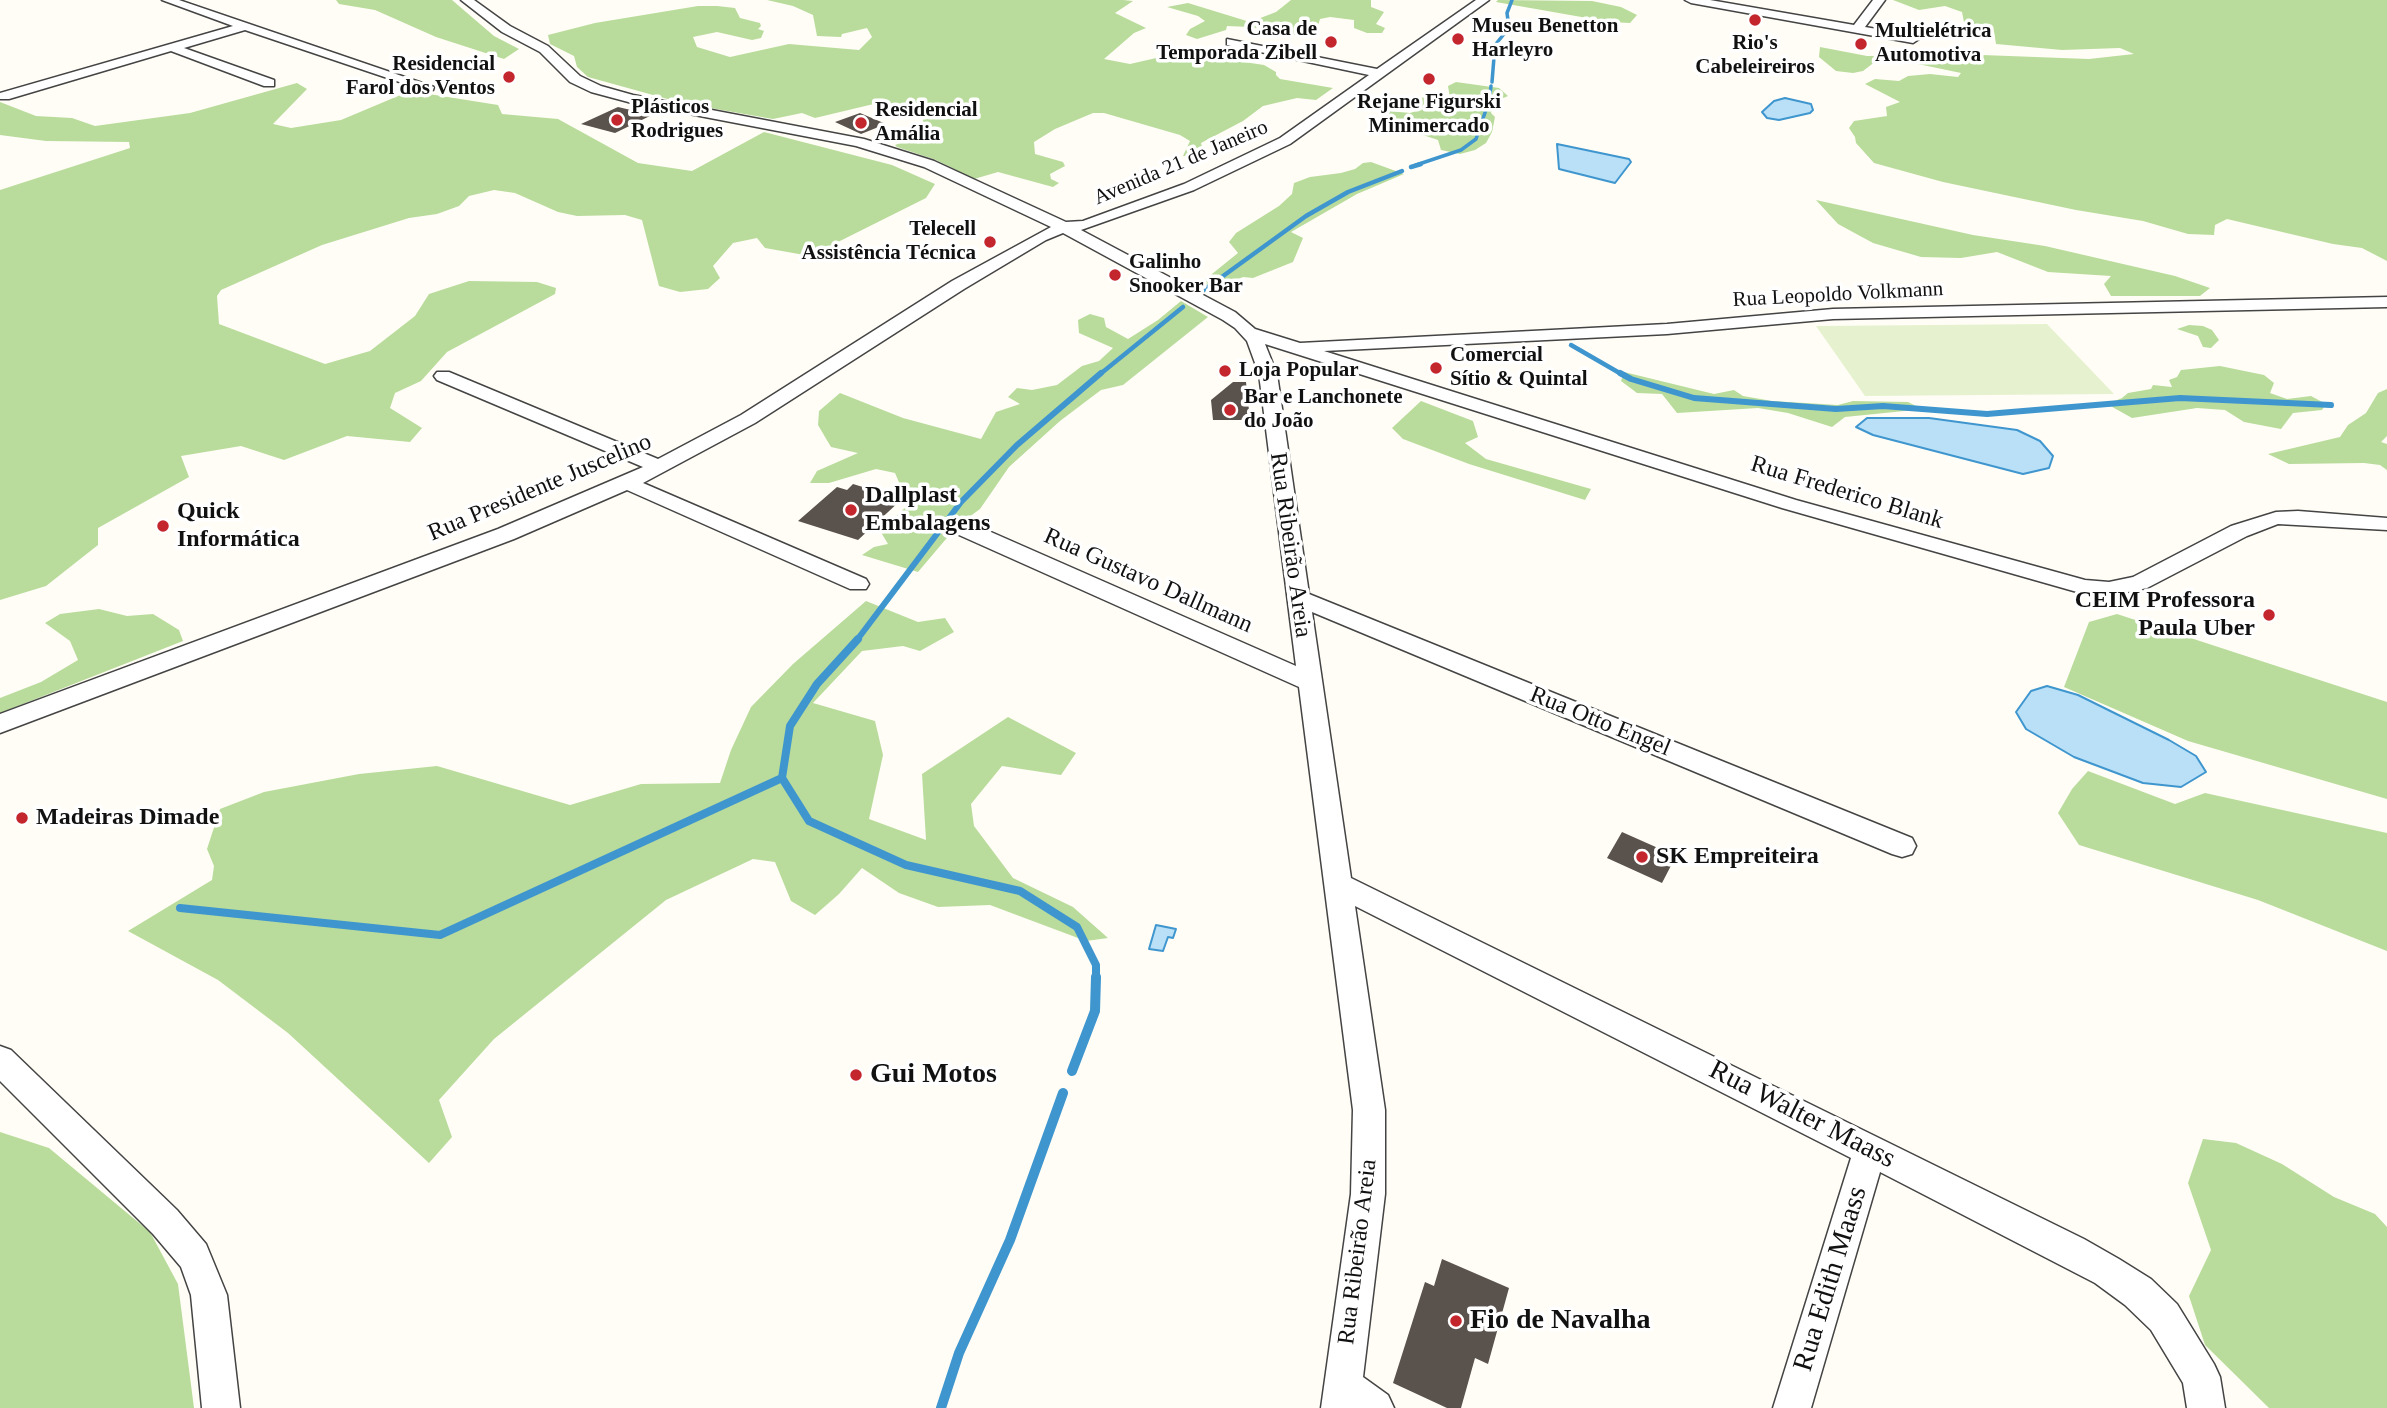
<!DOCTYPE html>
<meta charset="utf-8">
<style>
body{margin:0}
canvas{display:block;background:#fffdf5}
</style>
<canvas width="2387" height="1408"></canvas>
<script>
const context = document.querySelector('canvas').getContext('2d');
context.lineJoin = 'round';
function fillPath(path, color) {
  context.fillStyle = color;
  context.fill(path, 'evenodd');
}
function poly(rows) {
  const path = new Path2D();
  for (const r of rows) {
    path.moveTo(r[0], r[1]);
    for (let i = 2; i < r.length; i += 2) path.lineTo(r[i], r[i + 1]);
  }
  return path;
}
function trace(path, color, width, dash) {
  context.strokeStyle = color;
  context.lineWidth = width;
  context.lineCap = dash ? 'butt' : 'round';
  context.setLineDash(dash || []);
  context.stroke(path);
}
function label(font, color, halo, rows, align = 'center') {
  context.font = font + ' "Times New Roman",serif';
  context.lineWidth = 7;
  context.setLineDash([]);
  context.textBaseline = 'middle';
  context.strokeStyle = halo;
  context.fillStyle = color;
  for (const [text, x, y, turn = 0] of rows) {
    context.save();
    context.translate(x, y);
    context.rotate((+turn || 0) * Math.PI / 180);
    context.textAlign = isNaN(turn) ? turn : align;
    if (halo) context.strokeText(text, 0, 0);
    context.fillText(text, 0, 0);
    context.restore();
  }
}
fillPath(poly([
 [336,0,452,0,494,36,519,49,504,59,436,37,375,10,339,4],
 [767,0,1123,0,1133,1,1115,13,1146,28,1134,33,1104,59,1130,64,1165,56,1179,48,1198,48,1206,50,1210,57,1264,65,1276,72,1276,75,1280,79,1333,88,1316,100,1297,98,1263,106,1243,121,1201,143,1202,147,1195,156,1183,156,1190,141,1180,135,1104,113,1093,113,1055,129,1034,142,1035,154,1063,162,1065,166,1050,174,1051,179,1059,183,1053,187,998,172,974,179,936,160,897,147,895,145,914,138,922,129,924,113,882,102,815,118,802,113,773,119,682,103,588,77,577,67,574,56,550,44,548,35,595,23,698,6,717,6,735,8,740,18,760,23,761,26,758,29,764,31,761,38,752,40,717,32,693,37,697,47,730,57,789,44,859,50,872,37,867,28,842,34,841,37,817,36,813,15,793,6],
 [1291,0,1371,0,1371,7,1384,12,1376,24,1385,28,1382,33,1367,33,1354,28,1354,20,1330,17,1320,19,1318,26,1312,30,1315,35,1300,36,1250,27,1227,26,1226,30,1197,39,1186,35,1190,29,1205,21,1198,16,1167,7,1188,3,1250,22,1276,12],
 [1498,0,1592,1,1621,7,1637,15,1630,23,1610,22,1496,2],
 [1893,0,2387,0,2387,261,2362,248,2333,244,2227,219,2215,225,2214,235,2188,234,2143,221,2076,210,1943,182,1874,163,1856,143,1855,137,1849,128,1854,121,1887,116,1886,107,1900,102,1865,84,1875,79,1899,81,1908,76,1930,74,1958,77,1961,73,1894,59,1876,61,1863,71,1853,73,1836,71,1819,57,1820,47,1867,56,1878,56,1881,52,1888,51,1950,62,1982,55,2089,59,2134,54,2120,48,2062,50,1996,44,1994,31,1964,22,1962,12,1945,6,1919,10],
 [1456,82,1499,88,1508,96,1494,102,1491,113,1495,117,1492,132,1486,143,1475,150,1460,154,1441,150,1438,140,1423,135,1382,132,1367,127,1389,111,1410,113,1423,109,1416,103,1420,98,1433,96,1450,98,1448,86],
 [297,83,307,89,273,124,291,128,341,120,410,91,498,105,502,114,558,119,638,163,692,171,764,132,892,165,935,184,926,198,810,256,765,248,757,238,733,243,713,266,720,278,708,289,680,292,659,286,642,220,625,215,577,216,558,212,515,193,494,190,469,196,459,206,437,214,409,218,322,245,221,290,217,296,219,324,325,364,370,351,415,316,429,294,469,281,537,282,556,288,555,294,447,352,421,381,395,393,390,408,422,428,410,442,347,436,284,460,241,446,181,456,189,477,98,528,98,545,46,586,0,600,0,190,130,148,129,142,46,141,0,135,0,102,36,116,72,118,95,126,190,113],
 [1371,162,1404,174,1357,194,1291,232,1303,238,1293,262,1253,278,1243,277,1211,291,1197,286,1238,253,1229,242,1236,233,1279,206,1292,194,1294,183,1310,177,1341,173,1355,169,1363,163],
 [1816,200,1973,235,2045,246,2175,276,2210,288,2200,296,2111,296,2104,284,2111,276,2048,272,1997,252,1961,258,1921,257,1873,243,1838,224],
 [1181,301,1208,317,1123,385,1101,390,1060,421,1009,467,980,509,957,526,918,572,862,555,874,547,888,544,882,534,886,526,912,501,904,494,895,473,876,469,829,483,810,483,817,471,858,453,831,447,818,425,819,411,840,393,903,418,981,439,996,412,1020,404,1008,397,1017,388,1032,390,1057,385,1082,366,1099,361,1113,348,1079,333,1078,320,1090,314,1104,318,1106,327,1128,339,1158,320],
 [2189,325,2203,326,2212,330,2219,340,2211,348,2203,347,2198,336,2177,329],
 [2220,366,2264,375,2274,383,2270,393,2287,399,2311,396,2326,404,2322,410,2293,413,2281,429,2244,422,2225,410,2197,408,2132,418,2107,404,2122,398,2128,393,2151,389,2153,385,2172,387,2169,380,2177,377,2181,370],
 [1624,372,1714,394,1734,390,1743,396,1772,401,1838,405,1853,401,1908,402,1916,406,1914,410,1845,417,1832,427,1788,413,1758,408,1677,413,1662,394,1637,393,1621,381],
 [2387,389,2387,436,2381,442,2387,444,2387,470,2380,465,2364,463,2289,464,2268,454,2340,437,2348,425,2366,413,2378,393],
 [1421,401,1473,421,1478,437,1465,443,1486,459,1591,489,1585,500,1469,464,1403,439,1392,428],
 [866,601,918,622,945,618,954,632,920,651,903,646,862,651,813,703,875,721,883,755,869,819,926,840,922,774,1008,717,1076,753,1061,775,1002,766,971,804,974,826,1013,878,1073,907,1108,938,1086,941,990,905,938,907,899,893,862,868,839,894,815,915,791,901,775,862,753,859,666,900,494,1039,439,1100,452,1137,429,1163,288,1033,218,980,128,931,212,880,214,866,207,849,220,809,264,792,359,774,437,766,570,805,641,784,720,783,731,750,751,707,793,664],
 [99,609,127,616,153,614,179,630,183,641,0,713,0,698,41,682,78,660,70,641,45,623,60,614],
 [2117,614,2387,702,2387,799,2188,741,2064,687,2089,622],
 [2088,771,2175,804,2205,793,2387,833,2387,951,2258,900,2079,845,2058,813,2072,789],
 [0,1132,49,1148,150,1232,178,1284,194,1408,0,1408],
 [2203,1139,2236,1143,2282,1164,2334,1197,2375,1214,2387,1227,2387,1408,2269,1408,2205,1345,2189,1296,2211,1250,2188,1183]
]), '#b9dc9c');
fillPath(poly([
 [2047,324,2114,394,1865,396,1816,326]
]), '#e6f2cf');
const water = poly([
 [1785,98,1811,104,1813,110,1810,113,1779,120,1767,118,1762,112,1774,101,1785,98],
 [1557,144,1629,159,1631,162,1615,183,1559,169,1557,144],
 [1867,418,1929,418,2017,430,2040,441,2053,456,2049,468,2023,474,1873,435,1856,427,1867,418],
 [2047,686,2078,695,2169,740,2196,756,2206,772,2181,787,2143,783,2074,757,2026,729,2016,712,2031,691,2047,686],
 [1156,925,1176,929,1173,938,1168,937,1163,951,1149,949,1156,925]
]);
fillPath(water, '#b9e0f7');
trace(water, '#3f96cf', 2);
trace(poly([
 [1492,82,1495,45,1509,28,1507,13,1512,0],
 [1416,165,1461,150,1476,139,1489,101,1491,86]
]), '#3f96cf', 3.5);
trace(poly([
 [1411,167,1421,164],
 [1201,292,1306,216,1348,192,1402,171],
 [1571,345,1623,375],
 [1099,375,1183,307]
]), '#3f96cf', 4.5);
trace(poly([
 [1620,373,1631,379,1694,398,1836,409,1883,406,1987,414,2180,398,2331,405],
 [857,640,961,502,1017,445,1101,373]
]), '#3f96cf', 6);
trace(poly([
 [858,639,817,684,790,726,782,778,809,821,906,865,1020,891,1077,927,1096,965,1096,979],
 [180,908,440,935,782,778]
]), '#3f96cf', 8);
trace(poly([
 [1072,1071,1095,1011,1096,977],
 [941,1408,959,1353,1010,1240,1063,1093]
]), '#3f96cf', 10);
fillPath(poly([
 [618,107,652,115,615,133,581,124],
 [860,113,886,124,861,134,835,122],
 [1233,382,1246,382,1250,420,1213,420,1211,400],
 [853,484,902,499,858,540,798,521,837,487,847,490],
 [1622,832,1676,856,1662,883,1607,858],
 [1442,1259,1509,1288,1488,1364,1475,1358,1461,1408,1447,1408,1393,1383,1425,1282,1434,1286]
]), '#5a524d');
const minor = poly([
 [162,0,179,0,434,87,433,90,423,90,245,30,184,48,274,80,274,86,264,86,171,51,9,99,0,99,0,93,233,26,162,0],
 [461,0,474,0,510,26,548,46,580,76,601,86,633,95,864,139,934,161,1066,222,1083,221,1184,184,1280,138,1369,75,1227,45,1227,39,1377,69,1476,0,1489,0,1290,144,1194,190,1081,230,1235,312,1255,329,1300,343,1667,324,1833,309,2387,297,2387,307,1833,319,1667,334,1324,351,1796,500,2085,580,2109,582,2133,577,2231,526,2276,512,2298,511,2387,518,2387,530,2278,524,2247,536,2147,588,2109,596,2077,592,1782,508,1265,344,1277,374,1309,594,1912,838,1916,846,1912,854,1902,857,1892,854,1312,612,1351,878,2084,1239,2119,1259,2151,1279,2177,1304,2214,1364,2220,1377,2225,1408,2187,1408,2183,1383,2151,1330,2125,1305,2095,1283,1880,1172,1811,1408,1773,1408,1851,1158,1355,906,1385,1110,1385,1194,1363,1377,1388,1395,1394,1408,1321,1408,1351,1194,1353,1110,1299,687,959,535,956,530,959,525,967,523,975,525,1296,666,1259,374,1247,341,1235,328,1223,320,1063,233,1046,240,964,289,755,423,643,483,866,579,869,584,866,589,850,589,627,490,514,539,0,733,0,714,498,529,643,467,437,380,434,376,437,372,449,372,658,459,741,415,952,281,1051,227,924,167,856,146,632,103,591,92,570,82,540,52,502,32,461,0],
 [1685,0,1710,0,1854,25,1873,0,1885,0,1865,27,1913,35,1919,39,1913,43,1691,3,1685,0],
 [0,1046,11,1050,177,1210,206,1244,227,1295,240,1408,202,1408,191,1295,181,1267,153,1234,0,1081,0,1046]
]);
trace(minor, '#444', 3);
fillPath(minor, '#fff');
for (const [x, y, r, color] of [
 [1755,20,7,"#c4262e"],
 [1458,39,7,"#c4262e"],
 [1331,42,7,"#c4262e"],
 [1861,44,7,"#c4262e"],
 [509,77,7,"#c4262e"],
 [1429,79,7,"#c4262e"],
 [617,120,7,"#c4262e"],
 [861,123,7,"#c4262e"],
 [990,242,7,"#c4262e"],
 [1115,275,7,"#c4262e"],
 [1436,368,7,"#c4262e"],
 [1225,371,7,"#c4262e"],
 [1230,410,7,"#c4262e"],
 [851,510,7,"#c4262e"],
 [163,526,7,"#c4262e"],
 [2269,615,7,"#c4262e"],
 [22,818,7,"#c4262e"],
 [1642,857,7,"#c4262e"],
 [856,1075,7,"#c4262e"],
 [1456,1321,7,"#c4262e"]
]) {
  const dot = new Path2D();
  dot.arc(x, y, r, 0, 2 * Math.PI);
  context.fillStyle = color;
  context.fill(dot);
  trace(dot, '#fff', 2.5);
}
label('bold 21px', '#111', '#fff', [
 ["Museu Benetton",1472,27],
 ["Harleyro",1472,51],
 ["Casa de",1317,30,"right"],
 ["Temporada Zibell",1317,54,"right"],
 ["Multielétrica",1875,32],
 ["Automotiva",1875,56],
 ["Rio's",1755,44,"center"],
 ["Cabeleireiros",1755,68,"center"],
 ["Residencial",495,65,"right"],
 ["Farol dos Ventos",495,89,"right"],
 ["Rejane Figurski",1429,103,"center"],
 ["Minimercado",1429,127,"center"],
 ["Plásticos",631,108],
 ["Rodrigues",631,132],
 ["Residencial",875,111],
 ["Amália",875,135],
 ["Telecell",976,230,"right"],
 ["Assistência Técnica",976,254,"right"],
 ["Galinho",1129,263],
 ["Snooker Bar",1129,287],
 ["Comercial",1450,356],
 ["Sítio & Quintal",1450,380],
 ["Loja Popular",1239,371],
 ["Bar e Lanchonete",1244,398],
 ["do João",1244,422]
], 'left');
label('21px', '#111', '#fff', [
 ["Avenida 21 de Janeiro",1181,163,-23],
 ["Rua Leopoldo Volkmann",1838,295,-3]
]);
label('24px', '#111', '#fff', [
 ["Rua Presidente Juscelino",540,488,-23],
 ["Rua Frederico Blank",1847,493,17],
 ["Rua Ribeirão Areia",1290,545,82],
 ["Rua Gustavo Dallmann",1148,581,24],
 ["Rua Otto Engel",1600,722,22],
 ["Rua Ribeirão Areia",1358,1252,-83]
]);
label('bold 24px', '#111', '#fff', [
 ["Dallplast",865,496],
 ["Embalagens",865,524],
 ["Quick",177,512],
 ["Informática",177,540],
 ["CEIM Professora",2255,601,"right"],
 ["Paula Uber",2255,629,"right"],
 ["Madeiras Dimade",36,818],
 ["SK Empreiteira",1656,857]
], 'left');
label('bold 28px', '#111', '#fff', [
 ["Gui Motos",870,1075],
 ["Fio de Navalha",1470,1321]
], 'left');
label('28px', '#111', '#fff', [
 ["Rua Walter Maass",1802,1115,27],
 ["Rua Edith Maass",1831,1279,-73]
]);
</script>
